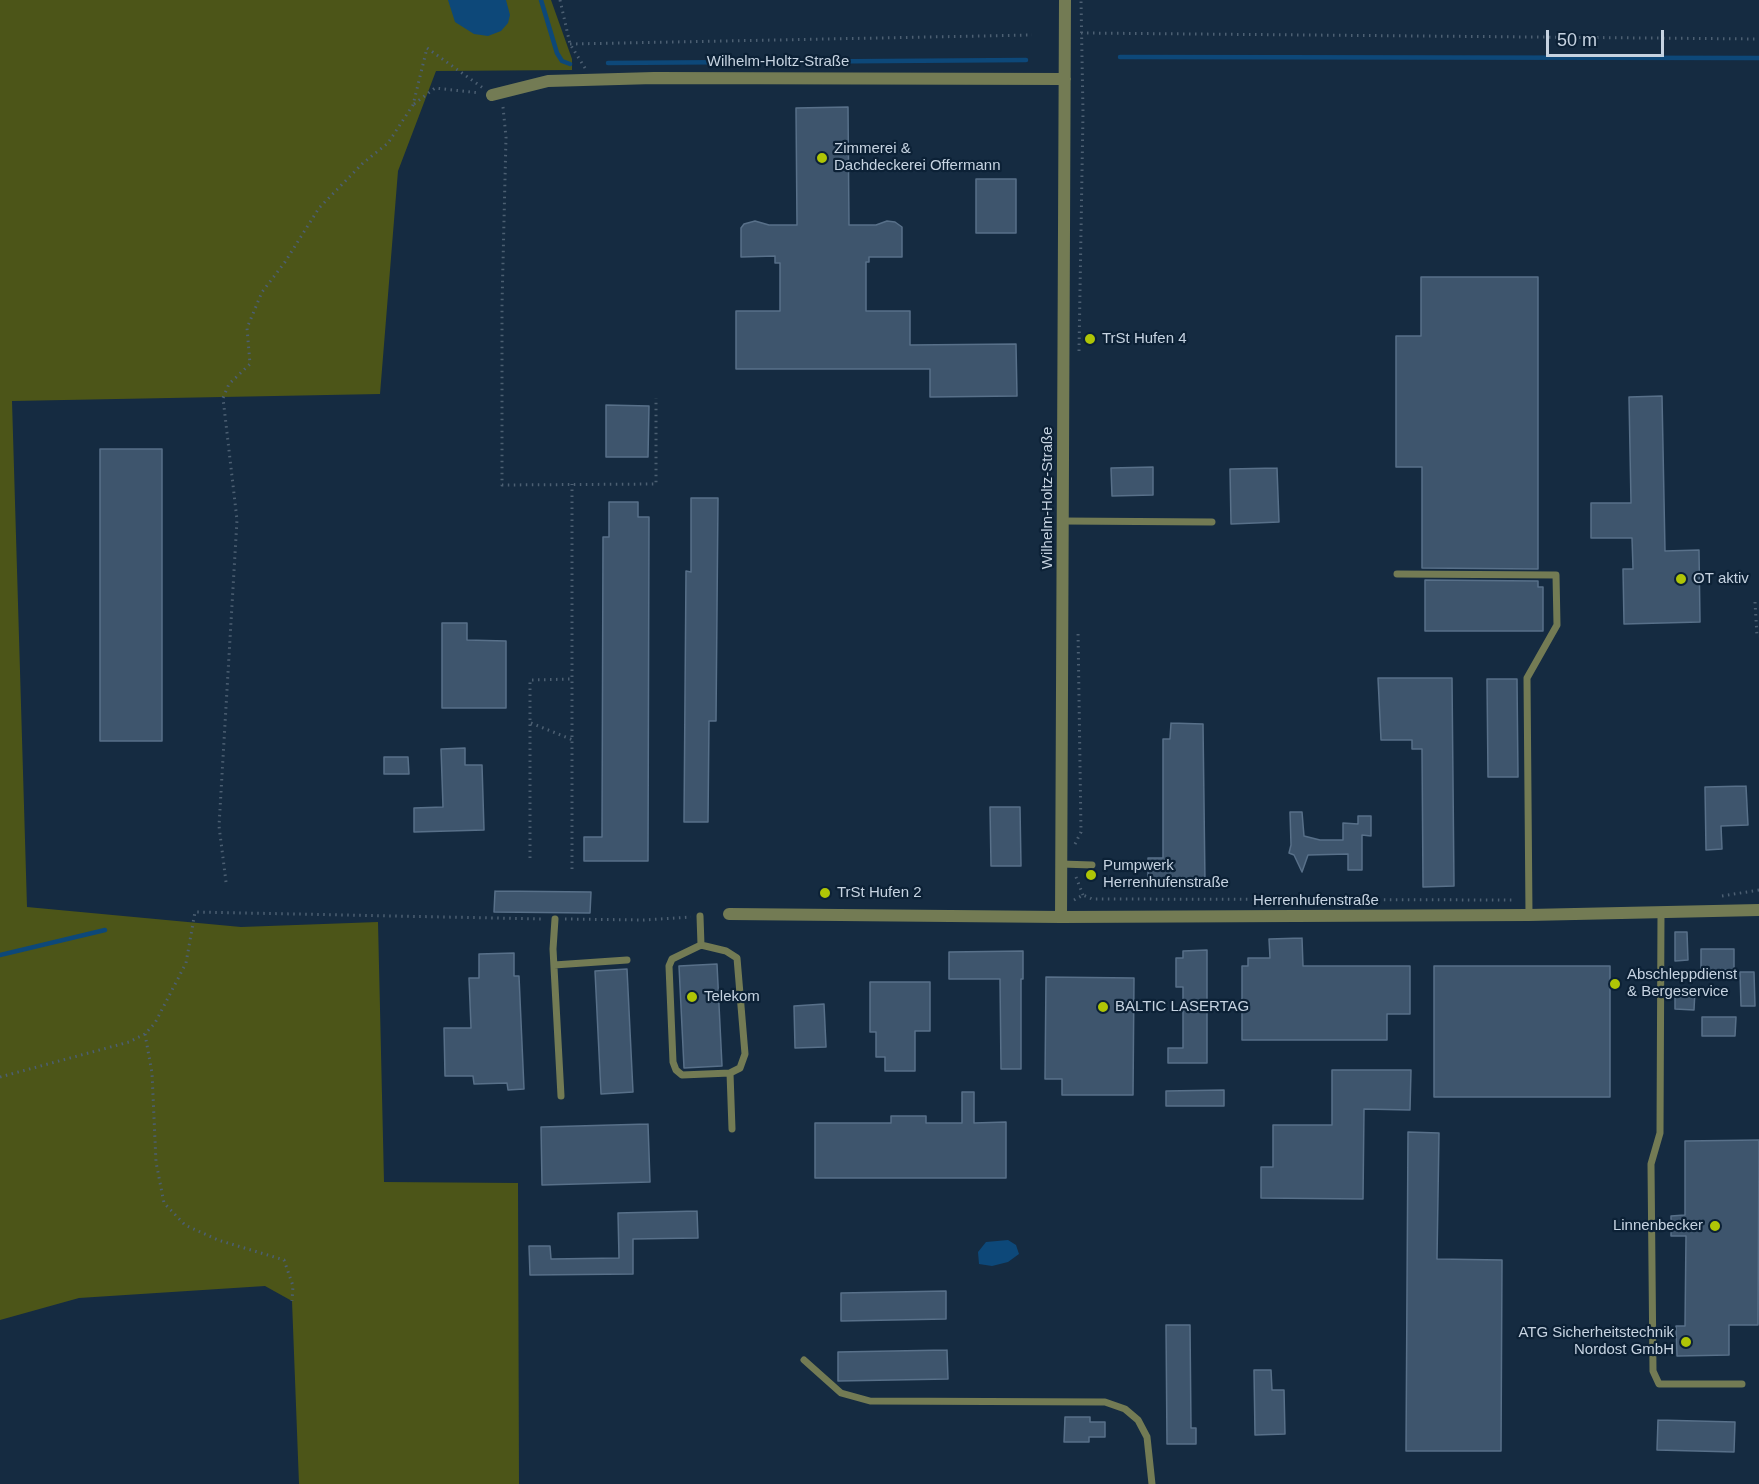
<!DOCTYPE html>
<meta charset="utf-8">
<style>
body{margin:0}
#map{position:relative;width:1759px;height:1484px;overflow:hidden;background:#152b41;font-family:Arial,sans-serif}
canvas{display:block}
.scale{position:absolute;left:1546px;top:30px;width:118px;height:27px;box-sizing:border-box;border:3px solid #c6d3e1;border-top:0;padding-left:8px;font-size:18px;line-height:21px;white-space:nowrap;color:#c6d3e1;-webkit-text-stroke:4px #0c2136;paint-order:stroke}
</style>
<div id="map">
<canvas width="1759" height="1484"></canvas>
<div class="scale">50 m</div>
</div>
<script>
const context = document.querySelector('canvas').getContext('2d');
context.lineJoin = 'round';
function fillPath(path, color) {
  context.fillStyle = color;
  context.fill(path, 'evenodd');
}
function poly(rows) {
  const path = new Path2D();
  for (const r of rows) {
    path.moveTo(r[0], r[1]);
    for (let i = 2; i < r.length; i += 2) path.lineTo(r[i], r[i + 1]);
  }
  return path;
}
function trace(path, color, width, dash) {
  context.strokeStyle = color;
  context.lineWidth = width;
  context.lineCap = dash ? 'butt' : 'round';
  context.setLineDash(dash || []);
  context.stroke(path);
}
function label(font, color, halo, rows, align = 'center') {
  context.font = font + ' Arial,sans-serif';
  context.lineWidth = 4.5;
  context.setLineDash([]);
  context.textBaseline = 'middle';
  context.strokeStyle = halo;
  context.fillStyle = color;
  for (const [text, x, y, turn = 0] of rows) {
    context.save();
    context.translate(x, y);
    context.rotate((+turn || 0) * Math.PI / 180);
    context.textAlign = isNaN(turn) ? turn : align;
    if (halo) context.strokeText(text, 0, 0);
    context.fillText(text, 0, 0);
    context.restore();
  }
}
fillPath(poly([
 [0,0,551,0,572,59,572,70,436,71,398,171,380,394,12,401,27,907,241,927,378,922,384,1182,518,1183,519,1484,299,1484,292,1301,265,1286,79,1298,0,1320]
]), '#4c5518');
fillPath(poly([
 [448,0,506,0,510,15,508,23,501,31,488,36,474,34,455,22],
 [1008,1240,1016,1245,1019,1254,1008,1262,992,1266,979,1264,978,1252,986,1242]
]), '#0d4879');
trace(poly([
 [541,0,557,53,562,61,570,64],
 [1120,57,1759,58],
 [608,63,1026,60],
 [0,955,105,930]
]), '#0d4879', 4.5);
const building = poly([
 [848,107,849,225,876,225,887,221,895,222,902,227,902,257,869,257,869,262,866,262,866,311,910,311,910,345,1016,344,1017,396,930,397,930,369,736,369,736,311,780,311,780,263,775,263,775,256,741,257,741,228,744,224,755,221,769,225,797,225,796,108,848,107],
 [976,179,1016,179,1016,233,976,233,976,179],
 [1421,277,1538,277,1538,569,1422,568,1422,467,1396,467,1396,336,1421,336,1421,277],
 [1662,396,1665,551,1699,550,1700,622,1624,624,1623,569,1633,569,1632,538,1591,538,1591,503,1631,503,1629,397,1662,396],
 [606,405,649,406,648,457,606,457,606,405],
 [100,449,162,449,162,741,100,741,100,449],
 [1153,467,1153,495,1112,496,1111,468,1153,467],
 [1277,468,1279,522,1231,524,1230,469,1277,468],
 [691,498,718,498,716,721,709,721,708,822,684,822,686,571,691,572,691,498],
 [609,502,638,502,638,517,649,517,648,861,584,861,584,837,602,837,603,537,609,537,609,502],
 [1425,580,1538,581,1538,587,1543,587,1543,631,1425,631,1425,580],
 [442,623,467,623,467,640,506,641,506,708,442,708,442,623],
 [1378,678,1452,678,1454,886,1423,887,1422,749,1412,749,1412,740,1381,740,1378,678],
 [1487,679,1517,679,1518,777,1488,777,1487,679],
 [1171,723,1203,724,1205,883,1148,883,1148,858,1163,858,1163,739,1170,739,1171,723],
 [465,748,465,765,482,765,484,830,414,832,414,808,443,807,441,749,465,748],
 [384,757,408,757,409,774,384,774,384,757],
 [1746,786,1748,825,1721,826,1722,849,1706,850,1705,787,1746,786],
 [990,807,1020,807,1021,866,991,866,990,807],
 [1290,812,1302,812,1304,836,1320,840,1343,840,1343,823,1358,824,1358,816,1371,816,1371,836,1362,835,1362,870,1348,870,1348,854,1308,855,1302,872,1294,855,1289,853,1291,845,1290,812],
 [495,891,591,892,590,913,494,912,495,891],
 [1675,932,1687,932,1688,960,1675,961,1675,932],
 [1302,938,1303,966,1410,966,1410,1014,1387,1014,1387,1040,1242,1040,1242,966,1248,966,1248,958,1270,958,1269,939,1302,938],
 [1701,949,1734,949,1734,970,1701,970,1701,949],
 [1207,950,1207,1063,1168,1063,1168,1048,1183,1048,1183,987,1176,987,1176,958,1183,958,1183,951,1207,950],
 [1023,951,1023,979,1021,979,1021,1069,1001,1069,1000,979,949,979,949,952,1023,951],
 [514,953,514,976,519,976,524,1089,508,1090,507,1083,474,1084,473,1076,445,1076,444,1028,471,1028,469,978,479,978,479,954,514,953],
 [717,964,722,1066,684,1068,679,966,717,964],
 [1434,966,1610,966,1610,1097,1434,1097,1434,966],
 [627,969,633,1092,601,1094,595,971,627,969],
 [1740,972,1754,972,1755,1006,1741,1006,1740,972],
 [1046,977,1134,978,1133,1095,1062,1095,1062,1079,1045,1079,1046,977],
 [870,982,930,982,930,1031,915,1031,915,1071,885,1071,885,1057,876,1057,876,1032,870,1032,870,982],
 [1675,989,1695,990,1694,1010,1675,1009,1675,989],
 [824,1004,826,1047,795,1048,794,1006,824,1004],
 [1702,1017,1736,1017,1735,1036,1702,1036,1702,1017],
 [1332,1070,1411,1070,1410,1110,1364,1109,1363,1199,1261,1198,1261,1167,1273,1167,1273,1125,1332,1125,1332,1070],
 [1224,1090,1224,1106,1166,1106,1166,1091,1224,1090],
 [962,1092,974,1092,974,1123,1006,1122,1006,1178,815,1178,815,1123,891,1123,891,1116,926,1116,926,1123,962,1123,962,1092],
 [648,1124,650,1182,542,1185,541,1127,648,1124],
 [1408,1132,1439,1133,1437,1259,1502,1260,1501,1451,1406,1451,1408,1132],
 [1759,1140,1758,1325,1729,1325,1729,1355,1677,1356,1676,1326,1685,1326,1686,1236,1671,1236,1671,1216,1685,1215,1685,1141,1759,1140],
 [697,1211,698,1238,633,1239,633,1274,530,1275,529,1246,550,1246,551,1259,619,1258,618,1213,697,1211],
 [946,1291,946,1319,841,1321,841,1293,946,1291],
 [1166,1325,1190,1325,1191,1428,1196,1428,1196,1444,1167,1444,1166,1325],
 [947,1350,948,1379,838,1381,838,1352,947,1350],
 [1254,1370,1271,1370,1272,1390,1284,1390,1285,1434,1255,1435,1254,1370],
 [1065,1417,1090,1417,1090,1422,1105,1422,1105,1437,1089,1437,1089,1442,1064,1442,1065,1417],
 [1658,1420,1735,1422,1734,1452,1657,1450,1658,1420]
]);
fillPath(building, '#3e556d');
trace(building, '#587089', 1.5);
trace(poly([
 [560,0,570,44,585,68],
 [1081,33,1759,39],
 [570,44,1032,35],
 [414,104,435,88,480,93],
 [503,107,506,137,502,305,502,485,656,484,656,398],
 [1079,351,1083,113,1081,0],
 [1755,602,1757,636,1759,636],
 [531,723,573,740],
 [1075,844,1081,832,1078,630],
 [530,858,530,680,573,679],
 [572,869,572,484],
 [1076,877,1083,895],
 [226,882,219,826,237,520,223,398,229,384,250,364,247,328,262,292,285,262,319,208,363,163,388,143,413,105,427,48,483,88],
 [1722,896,1759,890],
 [1074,900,1083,895,1092,899,1101,899,1512,900],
 [565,919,644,920,691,917],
 [145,1034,152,1073,156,1162,164,1203,185,1225,218,1240,284,1260,293,1286,292,1301],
 [0,1077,129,1042,145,1034,155,1023,186,963,195,912,544,919]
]), '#4c5f72', 3, [1.5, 4.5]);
trace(poly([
 [1063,521,1212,522],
 [1397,574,1556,575,1557,625,1527,678,1529,915],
 [1061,864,1092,865],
 [1661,913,1660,1133,1651,1164,1653,1371,1659,1384,1742,1384],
 [700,916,701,945,726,951,737,958,745,1054,740,1068,730,1073,682,1075,676,1070,673,1062,669,966,672,959,701,945],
 [555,919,553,949,561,1096],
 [554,965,627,960],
 [730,1073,732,1129],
 [804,1360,841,1393,870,1401,1105,1402,1125,1409,1138,1420,1147,1437,1152,1484]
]), '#737b54', 7);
trace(poly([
 [492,95,548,81,654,78,1065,79],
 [729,914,1061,917,1529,915,1759,910],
 [1061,917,1065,0]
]), '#737b54', 12);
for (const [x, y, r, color] of [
 [822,158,6,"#afc506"],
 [1090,339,6,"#afc506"],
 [1681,579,6,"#afc506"],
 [1091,875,6,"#afc506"],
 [825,893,6,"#afc506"],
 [1615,984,6,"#afc506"],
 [692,997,6,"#afc506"],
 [1103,1007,6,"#afc506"],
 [1715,1226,6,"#afc506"],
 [1686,1342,6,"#afc506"]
]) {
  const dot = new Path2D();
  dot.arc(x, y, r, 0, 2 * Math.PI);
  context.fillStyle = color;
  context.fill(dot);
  trace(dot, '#0c2136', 2);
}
label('15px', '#c6d3e1', '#0c2136', [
 ["Wilhelm-Holtz-Straße",778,62],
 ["Wilhelm-Holtz-Straße",1048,498,-90],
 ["Herrenhufenstraße",1316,901]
]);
label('15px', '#c6d3e1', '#0c2136', [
 ["Zimmerei &",834,149],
 ["Dachdeckerei Offermann",834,166],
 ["TrSt Hufen 4",1102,339],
 ["OT aktiv",1693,579],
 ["Pumpwerk",1103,866],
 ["Herrenhufenstraße",1103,883],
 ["TrSt Hufen 2",837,893],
 ["Abschleppdienst",1627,975],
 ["& Bergeservice",1627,992],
 ["Telekom",704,997],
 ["BALTIC LASERTAG",1115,1007],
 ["Linnenbecker",1703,1226,"right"],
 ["ATG Sicherheitstechnik",1674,1333,"right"],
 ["Nordost GmbH",1674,1350,"right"]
], 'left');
</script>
